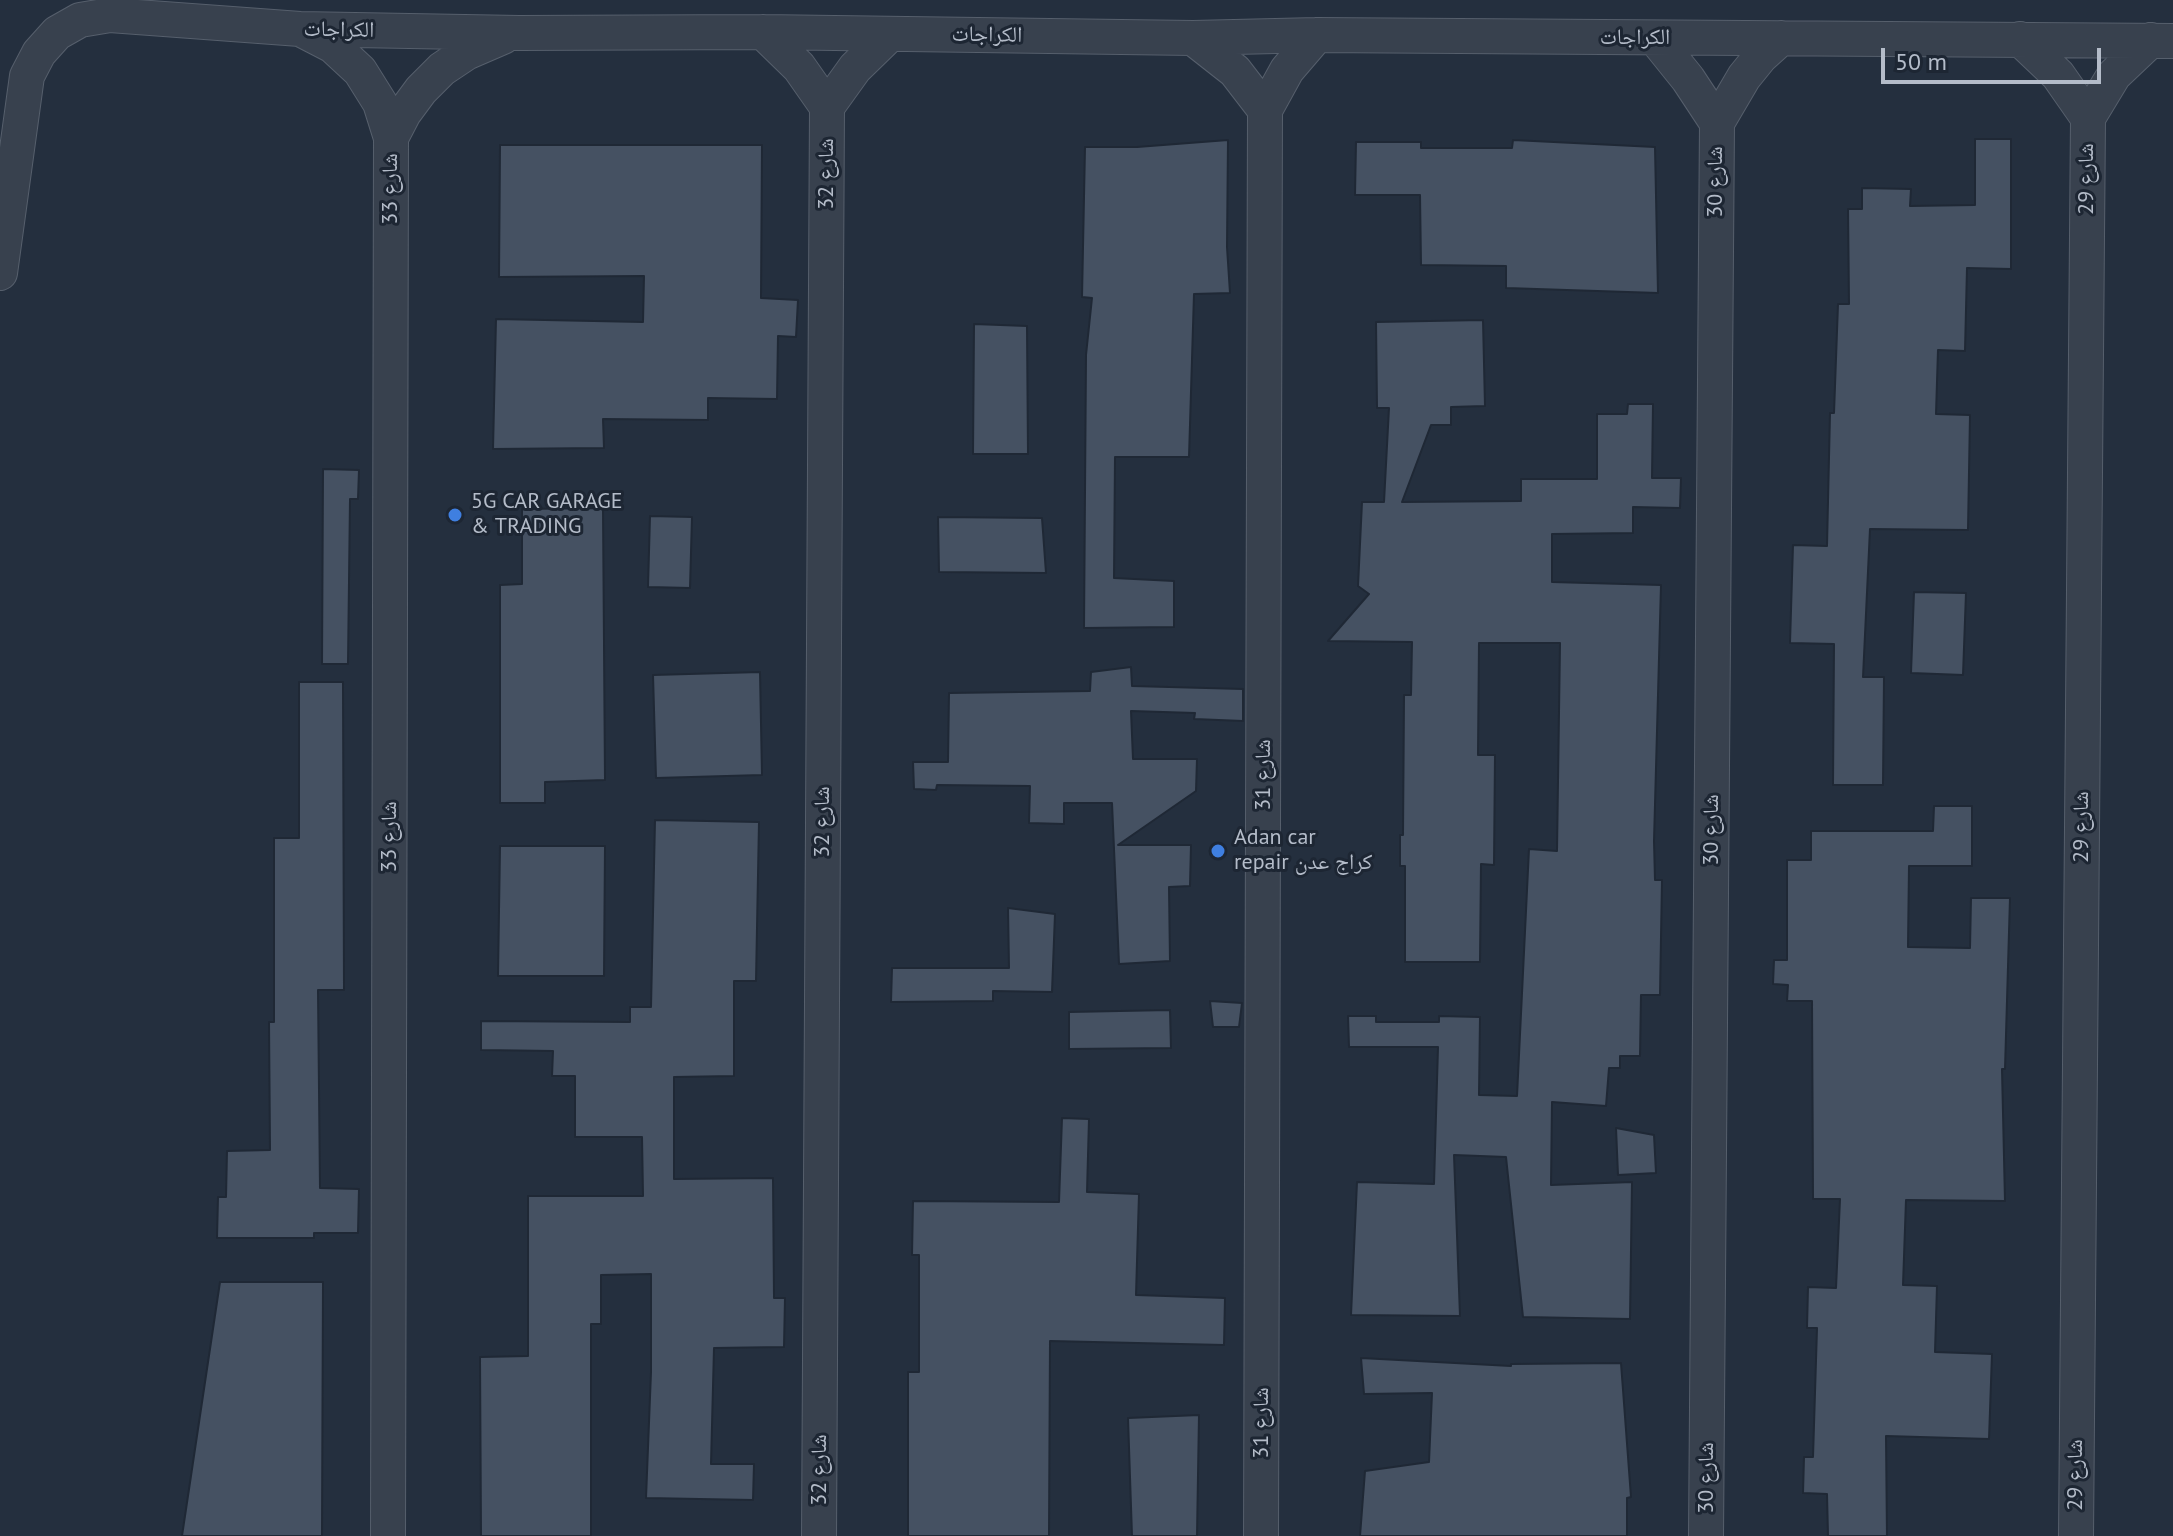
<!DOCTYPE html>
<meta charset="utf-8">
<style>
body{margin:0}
#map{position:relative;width:2173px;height:1536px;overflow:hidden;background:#242f3e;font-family:"PT Sans",sans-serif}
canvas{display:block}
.scale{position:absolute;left:1881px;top:48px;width:220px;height:36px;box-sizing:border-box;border:4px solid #b4bcc9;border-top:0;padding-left:10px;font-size:24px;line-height:28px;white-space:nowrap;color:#b4bcc9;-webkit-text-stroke:6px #1d2633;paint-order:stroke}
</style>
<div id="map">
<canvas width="2173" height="1536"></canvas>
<div class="scale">50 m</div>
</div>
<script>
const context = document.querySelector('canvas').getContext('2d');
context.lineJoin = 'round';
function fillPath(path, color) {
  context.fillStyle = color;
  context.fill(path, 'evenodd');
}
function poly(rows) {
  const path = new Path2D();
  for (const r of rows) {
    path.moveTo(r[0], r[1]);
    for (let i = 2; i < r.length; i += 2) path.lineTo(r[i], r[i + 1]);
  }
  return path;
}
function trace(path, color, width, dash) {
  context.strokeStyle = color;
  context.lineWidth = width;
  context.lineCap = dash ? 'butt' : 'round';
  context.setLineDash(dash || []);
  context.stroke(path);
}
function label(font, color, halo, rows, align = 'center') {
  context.font = font + ' "PT Sans","Noto Naskh Arabic",sans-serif';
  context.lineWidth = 6;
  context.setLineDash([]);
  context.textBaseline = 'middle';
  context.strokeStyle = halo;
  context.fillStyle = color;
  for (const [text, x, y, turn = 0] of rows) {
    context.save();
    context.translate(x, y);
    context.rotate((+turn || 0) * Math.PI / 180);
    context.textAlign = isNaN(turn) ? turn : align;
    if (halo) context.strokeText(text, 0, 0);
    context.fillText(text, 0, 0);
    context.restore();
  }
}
const building = poly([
 [1975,139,2011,139,2011,269,1967,268,1965,351,1938,350,1936,414,1970,415,1968,530,1870,529,1863,677,1884,677,1883,785,1833,785,1834,644,1790,643,1793,545,1827,546,1830,413,1834,413,1838,304,1849,304,1848,209,1862,209,1862,188,1911,189,1910,206,1975,205,1975,139],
 [1228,140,1227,247,1230,293,1194,294,1189,457,1115,457,1114,578,1174,581,1174,627,1084,628,1086,355,1092,298,1082,297,1085,147,1137,147,1228,140],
 [1513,140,1655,147,1658,293,1506,288,1506,266,1421,265,1420,195,1355,195,1356,142,1421,142,1421,148,1512,148,1513,140],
 [500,145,762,145,761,298,798,300,796,337,778,336,777,399,708,398,708,420,603,419,604,448,493,449,496,319,643,322,644,276,499,277,500,145],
 [1483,320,1485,406,1451,407,1451,425,1431,425,1402,502,1521,501,1521,479,1597,479,1597,414,1627,414,1628,404,1653,404,1652,478,1681,478,1680,508,1633,507,1633,533,1552,534,1552,582,1661,585,1654,841,1655,880,1662,880,1660,995,1641,995,1640,1056,1620,1056,1620,1068,1609,1068,1606,1106,1552,1102,1551,1185,1632,1182,1630,1319,1523,1317,1506,1157,1454,1155,1460,1316,1351,1315,1357,1182,1434,1184,1438,1047,1349,1047,1348,1016,1376,1016,1376,1022,1439,1022,1439,1016,1480,1017,1479,1095,1517,1096,1529,849,1557,851,1560,643,1479,643,1478,755,1495,755,1494,865,1481,864,1480,962,1405,962,1405,866,1400,866,1400,835,1403,835,1404,695,1411,695,1412,642,1328,641,1369,594,1358,586,1362,502,1384,502,1389,408,1377,408,1376,322,1483,320],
 [974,324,1027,326,1028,454,973,454,974,324],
 [323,469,359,470,358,499,350,499,348,664,322,664,323,469],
 [603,508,605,780,545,782,545,803,500,803,500,585,522,584,522,509,603,508],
 [650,516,692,517,690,588,648,587,650,516],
 [938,517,1042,518,1046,573,939,572,938,517],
 [1914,592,1966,593,1963,675,1911,673,1914,592],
 [1131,667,1132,686,1243,689,1243,721,1194,719,1195,713,1131,711,1133,759,1197,759,1196,791,1118,845,1191,845,1190,886,1169,887,1170,961,1119,964,1112,803,1064,803,1064,824,1029,823,1030,786,937,785,936,790,914,789,913,762,948,762,949,693,1090,691,1091,672,1131,667],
 [760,672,762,775,656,778,653,675,760,672],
 [299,682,343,682,344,990,318,990,320,1188,359,1189,358,1233,314,1233,314,1238,217,1238,218,1197,226,1197,227,1151,270,1150,269,1022,274,1022,274,838,299,838,299,682],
 [1934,806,1972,806,1972,866,1909,866,1908,947,1970,948,1971,898,2010,898,2005,1069,2002,1069,2005,1201,1906,1200,1903,1285,1937,1286,1935,1352,1992,1354,1989,1439,1886,1436,1887,1536,1828,1536,1827,1494,1803,1493,1804,1457,1813,1457,1817,1328,1807,1328,1808,1287,1836,1288,1840,1199,1813,1199,1812,1001,1787,1001,1788,985,1773,984,1774,960,1787,960,1787,860,1811,860,1811,831,1933,831,1934,806],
 [655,820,759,822,756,981,734,981,734,1076,674,1077,674,1179,773,1178,774,1298,785,1298,784,1347,714,1348,711,1464,754,1464,753,1500,646,1498,651,1372,651,1274,601,1275,601,1324,591,1324,591,1536,481,1536,480,1357,528,1356,528,1196,643,1196,642,1137,575,1137,575,1076,552,1076,553,1051,481,1050,481,1021,630,1022,630,1007,651,1007,655,820],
 [500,846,605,846,604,976,498,976,500,846],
 [1008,908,1055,914,1052,992,993,991,993,1001,891,1002,892,968,1009,968,1008,908],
 [1210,1001,1242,1003,1239,1027,1213,1027,1210,1001],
 [1170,1010,1171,1048,1069,1049,1069,1012,1170,1010],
 [1062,1118,1089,1119,1087,1192,1139,1194,1136,1295,1225,1298,1224,1345,1050,1341,1049,1536,908,1536,908,1372,919,1372,919,1255,912,1255,913,1201,1059,1202,1062,1118],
 [1616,1128,1654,1135,1656,1173,1618,1175,1616,1128],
 [220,1282,323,1282,322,1536,182,1536,220,1282],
 [1361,1358,1511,1366,1511,1364,1621,1363,1631,1497,1627,1498,1627,1536,1360,1536,1365,1471,1429,1462,1432,1393,1364,1394,1361,1358],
 [1199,1415,1197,1536,1132,1536,1128,1418,1199,1415]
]);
fillPath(building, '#455162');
trace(building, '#1f2835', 2);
const minor = poly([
 [302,30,333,46,360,71,380,103,391,138,388,1536],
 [763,32,799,67,827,107],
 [1193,38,1235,71,1265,110],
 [1655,38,1688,79,1717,123],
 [2020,39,2058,75,2088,118],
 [391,138,404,113,421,90,442,69,466,53,503,37],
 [0,273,27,76,39,53,57,33,80,20,110,15,300,29,519,33,763,32,1193,38,1317,35,2173,41],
 [819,1536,827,107,855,68,890,34],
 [1261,1536,1265,110,1287,70,1317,35],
 [1706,1536,1717,123,1744,77,1761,56,1781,38],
 [2076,1536,2088,118,2114,75,2151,40]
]);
trace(minor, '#565f6c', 36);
trace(minor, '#38414e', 34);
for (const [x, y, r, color] of [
 [455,515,8,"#3f7fe0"],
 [1218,851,8,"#3f7fe0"]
]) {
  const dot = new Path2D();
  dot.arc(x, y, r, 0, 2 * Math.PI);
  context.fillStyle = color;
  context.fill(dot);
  trace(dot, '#1d2633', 3);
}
label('22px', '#b4bcc9', '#1d2633', [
 ["الكراجات",339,30,1],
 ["الكراجات",987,35,1],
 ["الكراجات",1635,38],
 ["شارع 32",827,174,-90],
 ["شارع 29",2087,179,-90],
 ["شارع 30",1716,182,-90],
 ["شارع 33",391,189,-90],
 ["شارع 31",1264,775,-90],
 ["شارع 32",823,822,-90],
 ["شارع 29",2082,827,-90],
 ["شارع 30",1712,830,-90],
 ["شارع 33",390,837,-90],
 ["شارع 31",1262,1423,-90],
 ["شارع 32",820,1470,-90],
 ["شارع 29",2076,1475,-90],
 ["شارع 30",1707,1478,-90]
]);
label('22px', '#b4bcc9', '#1d2633', [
 ["5G CAR GARAGE",471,502],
 ["& TRADING",471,527],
 ["Adan car",1234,838],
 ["repair كراج عدن",1234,863]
], 'left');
</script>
